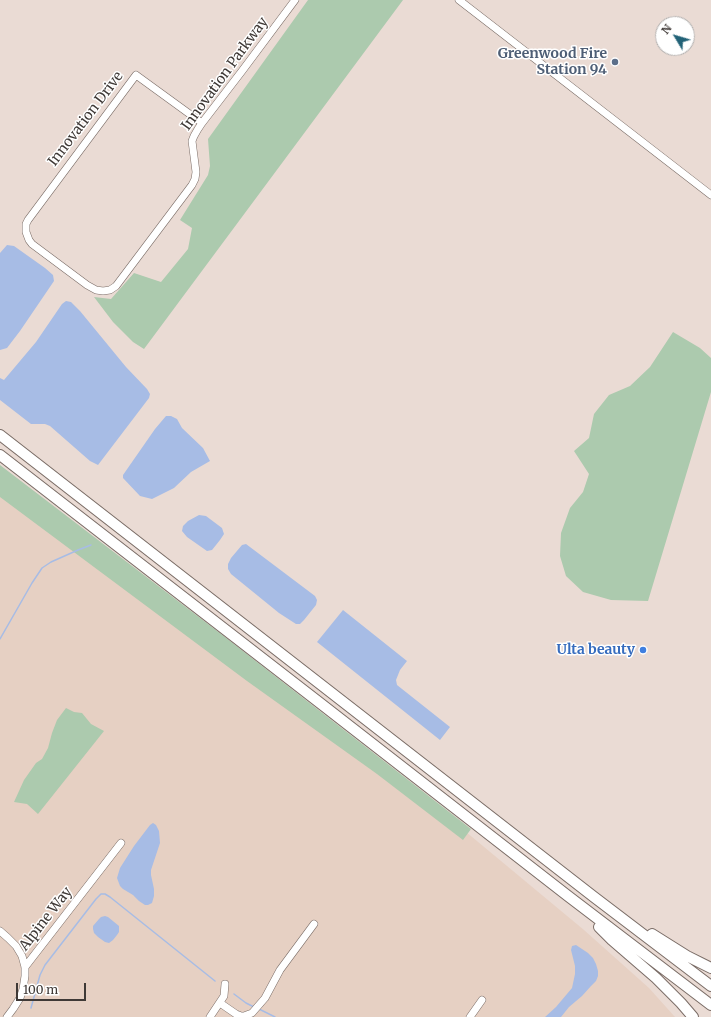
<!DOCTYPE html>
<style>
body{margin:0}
#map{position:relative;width:711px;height:1017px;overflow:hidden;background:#eadbd4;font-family:Merriweather,serif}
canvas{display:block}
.north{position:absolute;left:655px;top:16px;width:40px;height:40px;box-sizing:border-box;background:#fff;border:1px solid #b2b0af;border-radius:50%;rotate:308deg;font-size:11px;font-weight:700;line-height:16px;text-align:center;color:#3f3936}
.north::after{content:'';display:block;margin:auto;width:14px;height:18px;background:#226277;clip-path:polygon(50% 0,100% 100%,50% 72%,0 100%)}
.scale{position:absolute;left:16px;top:983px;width:70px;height:18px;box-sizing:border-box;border:2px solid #3f3936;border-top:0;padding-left:5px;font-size:12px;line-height:14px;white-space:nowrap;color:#3f3936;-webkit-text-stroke:3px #fff;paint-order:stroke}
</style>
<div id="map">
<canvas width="711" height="1017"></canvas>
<div class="north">N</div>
<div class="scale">100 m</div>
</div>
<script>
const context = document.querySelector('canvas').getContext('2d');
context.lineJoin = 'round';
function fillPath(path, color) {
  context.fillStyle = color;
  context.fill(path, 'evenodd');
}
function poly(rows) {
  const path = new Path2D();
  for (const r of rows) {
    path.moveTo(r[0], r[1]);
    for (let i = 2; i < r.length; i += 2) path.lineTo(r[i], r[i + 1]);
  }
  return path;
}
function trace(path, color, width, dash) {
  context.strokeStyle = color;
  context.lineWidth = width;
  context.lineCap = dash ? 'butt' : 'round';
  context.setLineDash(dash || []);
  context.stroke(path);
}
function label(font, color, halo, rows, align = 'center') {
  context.font = font + ' Merriweather,serif';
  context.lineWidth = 3;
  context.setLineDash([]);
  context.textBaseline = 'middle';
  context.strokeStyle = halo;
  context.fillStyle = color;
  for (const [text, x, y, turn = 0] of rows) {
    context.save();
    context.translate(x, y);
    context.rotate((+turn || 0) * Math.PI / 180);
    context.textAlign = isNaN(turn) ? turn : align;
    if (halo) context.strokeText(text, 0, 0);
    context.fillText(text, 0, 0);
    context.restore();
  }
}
fillPath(poly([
 [0,473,430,802,584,930,649,988,675,1017,0,1017]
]), '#e6d0c3');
fillPath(poly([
 [308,0,403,0,144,349,133,342,113,322,94,297,111,299,134,273,161,282,188,249,192,228,180,220,208,175,210,166,208,139],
 [673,332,700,348,711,358,711,392,648,601,611,600,583,592,566,576,560,556,561,533,570,508,583,492,589,474,574,451,589,438,594,414,609,395,630,386,650,367],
 [0,465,225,637,471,829,463,840,377,774,247,681,0,497],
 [66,708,74,712,82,713,91,724,104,731,38,814,27,804,14,802,24,780,36,763,42,759,48,748,52,733,57,720]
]), '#accaae');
fillPath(poly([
 [7,245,14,246,45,268,53,275,54,281,20,331,7,348,0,350,0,253],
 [66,301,71,302,80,311,126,367,147,389,150,394,149,398,98,465,90,461,50,426,45,424,31,424,0,400,0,378,4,380,36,342,62,304],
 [166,416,171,416,177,419,182,428,203,448,210,461,191,472,174,488,152,499,140,496,123,478,123,475,155,429],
 [199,515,206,516,222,528,224,534,220,540,212,550,207,551,187,537,182,531,183,526,188,521],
 [246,544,315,596,317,600,316,605,304,620,300,624,296,624,279,613,231,574,228,569,228,564,231,558,242,545],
 [343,610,407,661,400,670,396,680,397,685,450,727,440,740,317,642],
 [153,823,156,825,159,831,160,843,151,870,151,875,154,889,154,896,152,903,148,905,145,905,139,901,133,895,123,889,120,886,117,878,120,868,134,846,150,825],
 [105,916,108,917,119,926,119,932,117,935,113,940,109,943,105,942,98,937,94,933,93,929,93,926,99,919,101,917],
 [576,945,588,953,593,958,596,964,598,971,598,976,596,981,591,986,582,996,569,1007,561,1017,545,1017,556,1007,572,988,575,974,575,966,571,950,572,946]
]), '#a7bce5');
trace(poly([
 [0,639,32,583,42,568,51,562,78,550,91,545],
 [234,994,246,1003,254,1007],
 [31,1008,40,975,45,965,96,899,101,894,105,894,110,897,215,981],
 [259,1009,275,1017]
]), '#a7bce5', 1.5);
const minor = poly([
 [459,0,711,195],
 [202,123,136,75,28,220,26,224,26,232,29,240,32,244,87,285,96,290,103,291,110,290,116,286,192,185,195,179,196,172,192,141,194,136,198,129,202,123,242,71,295,0],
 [0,931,8,938,16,946,22,956,25,967,25,976,23,989,20,998,13,1009,7,1017],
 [25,967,121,843],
 [220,1003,236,1014,241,1016,244,1016,252,1013,265,998,280,970,314,924],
 [210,1017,224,996,225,984],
 [470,1017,482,1000]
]);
const highway = poly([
 [0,435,594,897,711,986],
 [0,455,320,703,568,896,711,1005],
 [599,927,612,940,656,978,681,1003,693,1017],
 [652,934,687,956,711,968]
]);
trace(minor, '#7a6c66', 8);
trace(highway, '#7a6c66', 12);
trace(minor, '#fff', 7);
trace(highway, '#fff', 10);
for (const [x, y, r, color] of [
 [615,62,4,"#5c6f8a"],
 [643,650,4,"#3f7fe0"]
]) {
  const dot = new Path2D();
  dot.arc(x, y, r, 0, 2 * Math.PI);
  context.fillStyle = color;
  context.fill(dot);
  trace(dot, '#fff', 1.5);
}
label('bold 14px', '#4e5e75', '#fff', [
 ["Greenwood Fire",607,54],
 ["Station 94",607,70]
], 'right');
label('14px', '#3f3936', '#fff', [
 ["Innovation Parkway",225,74,-54],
 ["Innovation Drive",86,119,-53],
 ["Alpine Way",46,919,-52]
]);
label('bold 14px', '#366cbe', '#fff', [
 ["Ulta beauty",635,650]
], 'right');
</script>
